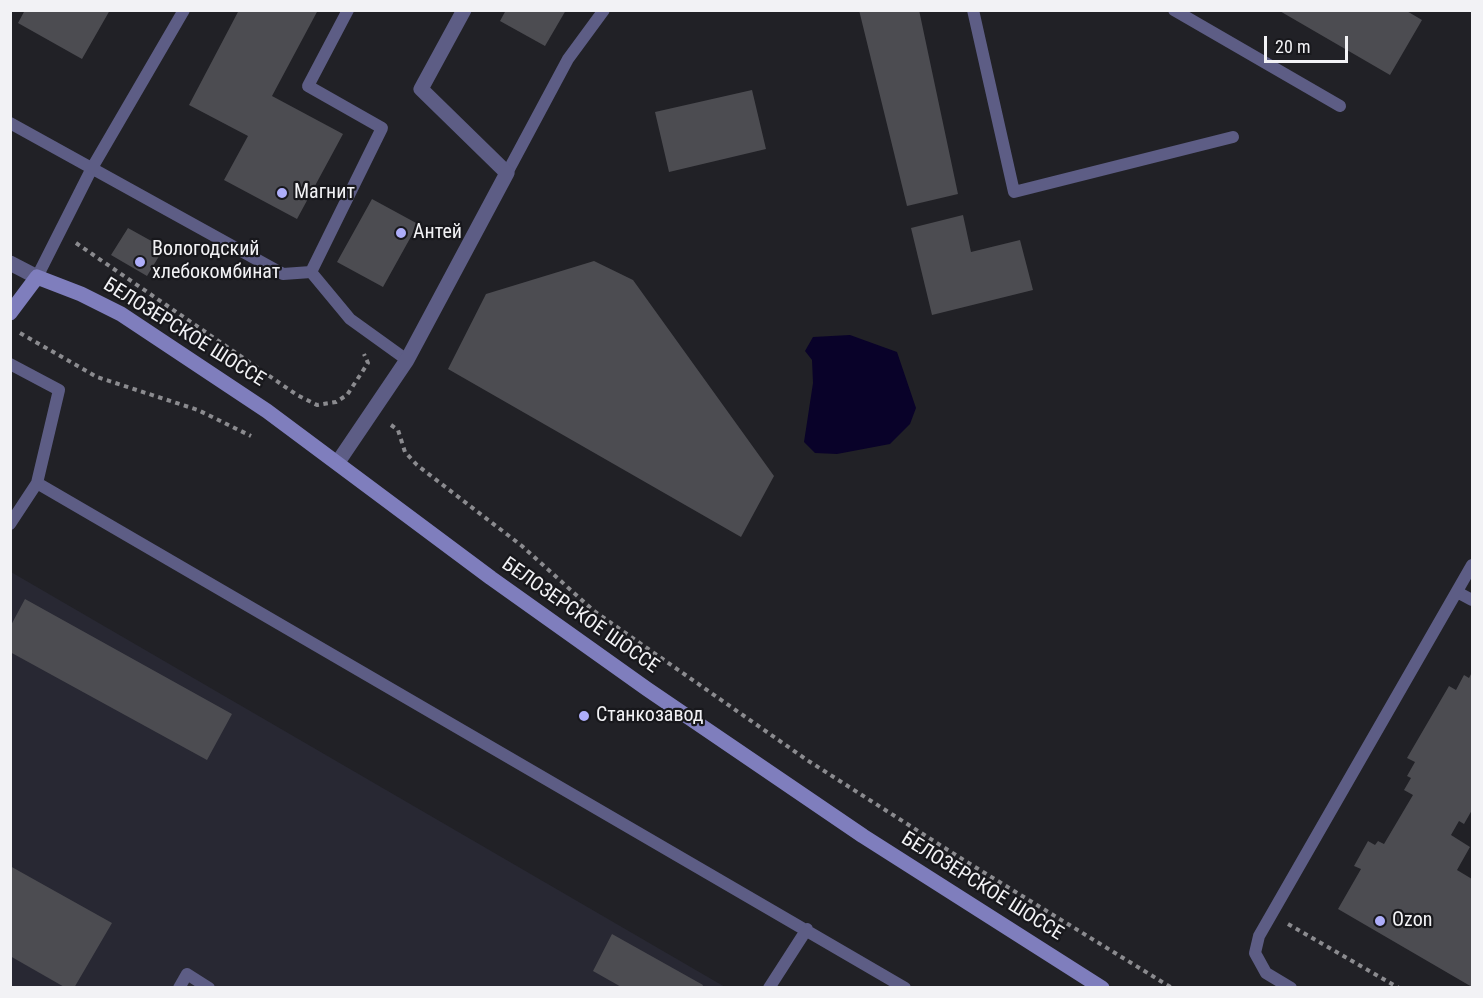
<!DOCTYPE html>
<meta charset="utf-8">
<style>
body{margin:0}
#map{position:relative;width:1483px;height:998px;overflow:hidden;background:#212126;font-family:"Roboto Condensed",sans-serif}
canvas{display:block}
.frame{position:absolute;inset:0;border:12px solid #f2f2f5;pointer-events:none}
.scale{position:absolute;left:1264px;top:36px;width:84px;height:27px;box-sizing:border-box;border:3px solid #f2f2f5;border-top:0;padding-left:8px;font-size:18px;line-height:21px;white-space:nowrap;color:#f2f2f5;-webkit-text-stroke:4px #18181c;paint-order:stroke}
</style>
<div id="map">
<canvas width="1483" height="998"></canvas>
<div class="frame"></div>
<div class="scale">20 m</div>
</div>
<script>
const context = document.querySelector('canvas').getContext('2d');
context.lineJoin = 'round';
function fillPath(path, color) {
  context.fillStyle = color;
  context.fill(path, 'evenodd');
}
function poly(rows) {
  const path = new Path2D();
  for (const r of rows) {
    path.moveTo(r[0], r[1]);
    for (let i = 2; i < r.length; i += 2) path.lineTo(r[i], r[i + 1]);
  }
  return path;
}
function trace(path, color, width, dash) {
  context.strokeStyle = color;
  context.lineWidth = width;
  context.lineCap = dash ? 'butt' : 'round';
  context.setLineDash(dash || []);
  context.stroke(path);
}
function label(font, color, halo, rows, align = 'center') {
  context.font = font + ' "Roboto Condensed",sans-serif';
  context.lineWidth = 4.5;
  context.setLineDash([]);
  context.textBaseline = 'middle';
  context.strokeStyle = halo;
  context.fillStyle = color;
  for (const [text, x, y, turn = 0] of rows) {
    context.save();
    context.translate(x, y);
    context.rotate((+turn || 0) * Math.PI / 180);
    context.textAlign = isNaN(turn) ? turn : align;
    if (halo) context.strokeText(text, 0, 0);
    context.fillText(text, 0, 0);
    context.restore();
  }
}
fillPath(poly([
 [11,572,725,987,11,987]
]), '#282833');
fillPath(poly([
 [850,335,897,352,916,408,910,424,890,444,837,454,815,453,804,442,813,383,812,360,805,351,813,337]
]), '#090229');
fillPath(poly([
 [25,10,110,10,82,59,18,23],
 [239,10,318,10,272,96,343,134,297,219,224,180,248,136,189,105],
 [506,10,566,10,545,46,500,21],
 [859,10,919,10,958,194,907,206],
 [1278,10,1405,10,1422,20,1390,75],
 [752,90,766,149,669,172,655,112],
 [372,199,418,224,383,287,337,262],
 [963,215,971,252,1020,240,1033,290,932,315,911,228],
 [128,228,164,248,147,276,111,255],
 [594,261,633,280,774,476,741,537,448,369,486,294],
 [25,599,232,714,207,760,10,652,10,627],
 [1472,672,1472,810,1464,824,1459,821,1451,835,1470,847,1457,870,1472,879,1472,987,1338,909,1361,869,1354,866,1368,841,1375,845,1378,841,1384,844,1413,795,1404,790,1411,778,1407,776,1415,762,1407,758,1449,686,1456,690,1464,675,1469,678],
 [10,866,112,923,74,988,66,988,10,956],
 [612,934,703,985,702,988,623,988,593,971]
]), '#4c4c51');
trace(poly([
 [76,243,297,395,317,405,336,402,347,395,368,363,364,354],
 [20,333,97,377,198,410,251,436],
 [391,425,398,430,405,452,417,465,522,546,594,611,807,760,962,859,1172,988],
 [1288,924,1399,988]
]), '#8b8b8f', 4, [4.5, 4.5]);
trace(poly([
 [973,10,1014,192,1233,137],
 [1174,10,1340,106],
 [10,123,283,274,311,272,350,319,407,360],
 [507,173,568,59,604,10],
 [311,272,382,128,308,86,348,10],
 [37,277,92,168,184,10],
 [10,364,59,390,37,483],
 [10,524,37,483,905,988],
 [1457,592,1472,600],
 [179,988,187,974,209,988],
 [769,988,807,929],
 [1291,988,1266,973,1255,953,1259,936,1472,565]
]), '#5d5d85', 12);
trace(poly([
 [10,263,37,277],
 [338,462,407,360,507,173,421,89,464,10]
]), '#5d5d85', 15);
trace(poly([
 [10,313,37,277,81,294,121,314,267,411,491,578,647,689,863,836,1102,988]
]), '#7f7ebd', 15);
for (const [x, y, r, color] of [
 [282,193,6,"#aeaefa"],
 [401,233,6,"#aeaefa"],
 [140,262,6,"#aeaefa"],
 [584,716,6,"#aeaefa"],
 [1380,921,6,"#aeaefa"]
]) {
  const dot = new Path2D();
  dot.arc(x, y, r, 0, 2 * Math.PI);
  context.fillStyle = color;
  context.fill(dot);
  trace(dot, '#18181c', 2);
}
label('20px', '#f2f2f5', '#18181c', [
 ["Магнит",294,193],
 ["Антей",413,233],
 ["Вологодский",152,250],
 ["хлебокомбинат",152,273],
 ["Станкозавод",596,716],
 ["Ozon",1392,921]
], 'left');
label('20px', '#f2f2f5', '#18181c', [
 ["БЕЛОЗЕРСКОЕ ШОССЕ",184,333,32],
 ["БЕЛОЗЕРСКОЕ ШОССЕ",580,616,35],
 ["БЕЛОЗЕРСКОЕ ШОССЕ",982,887,32]
]);
</script>
